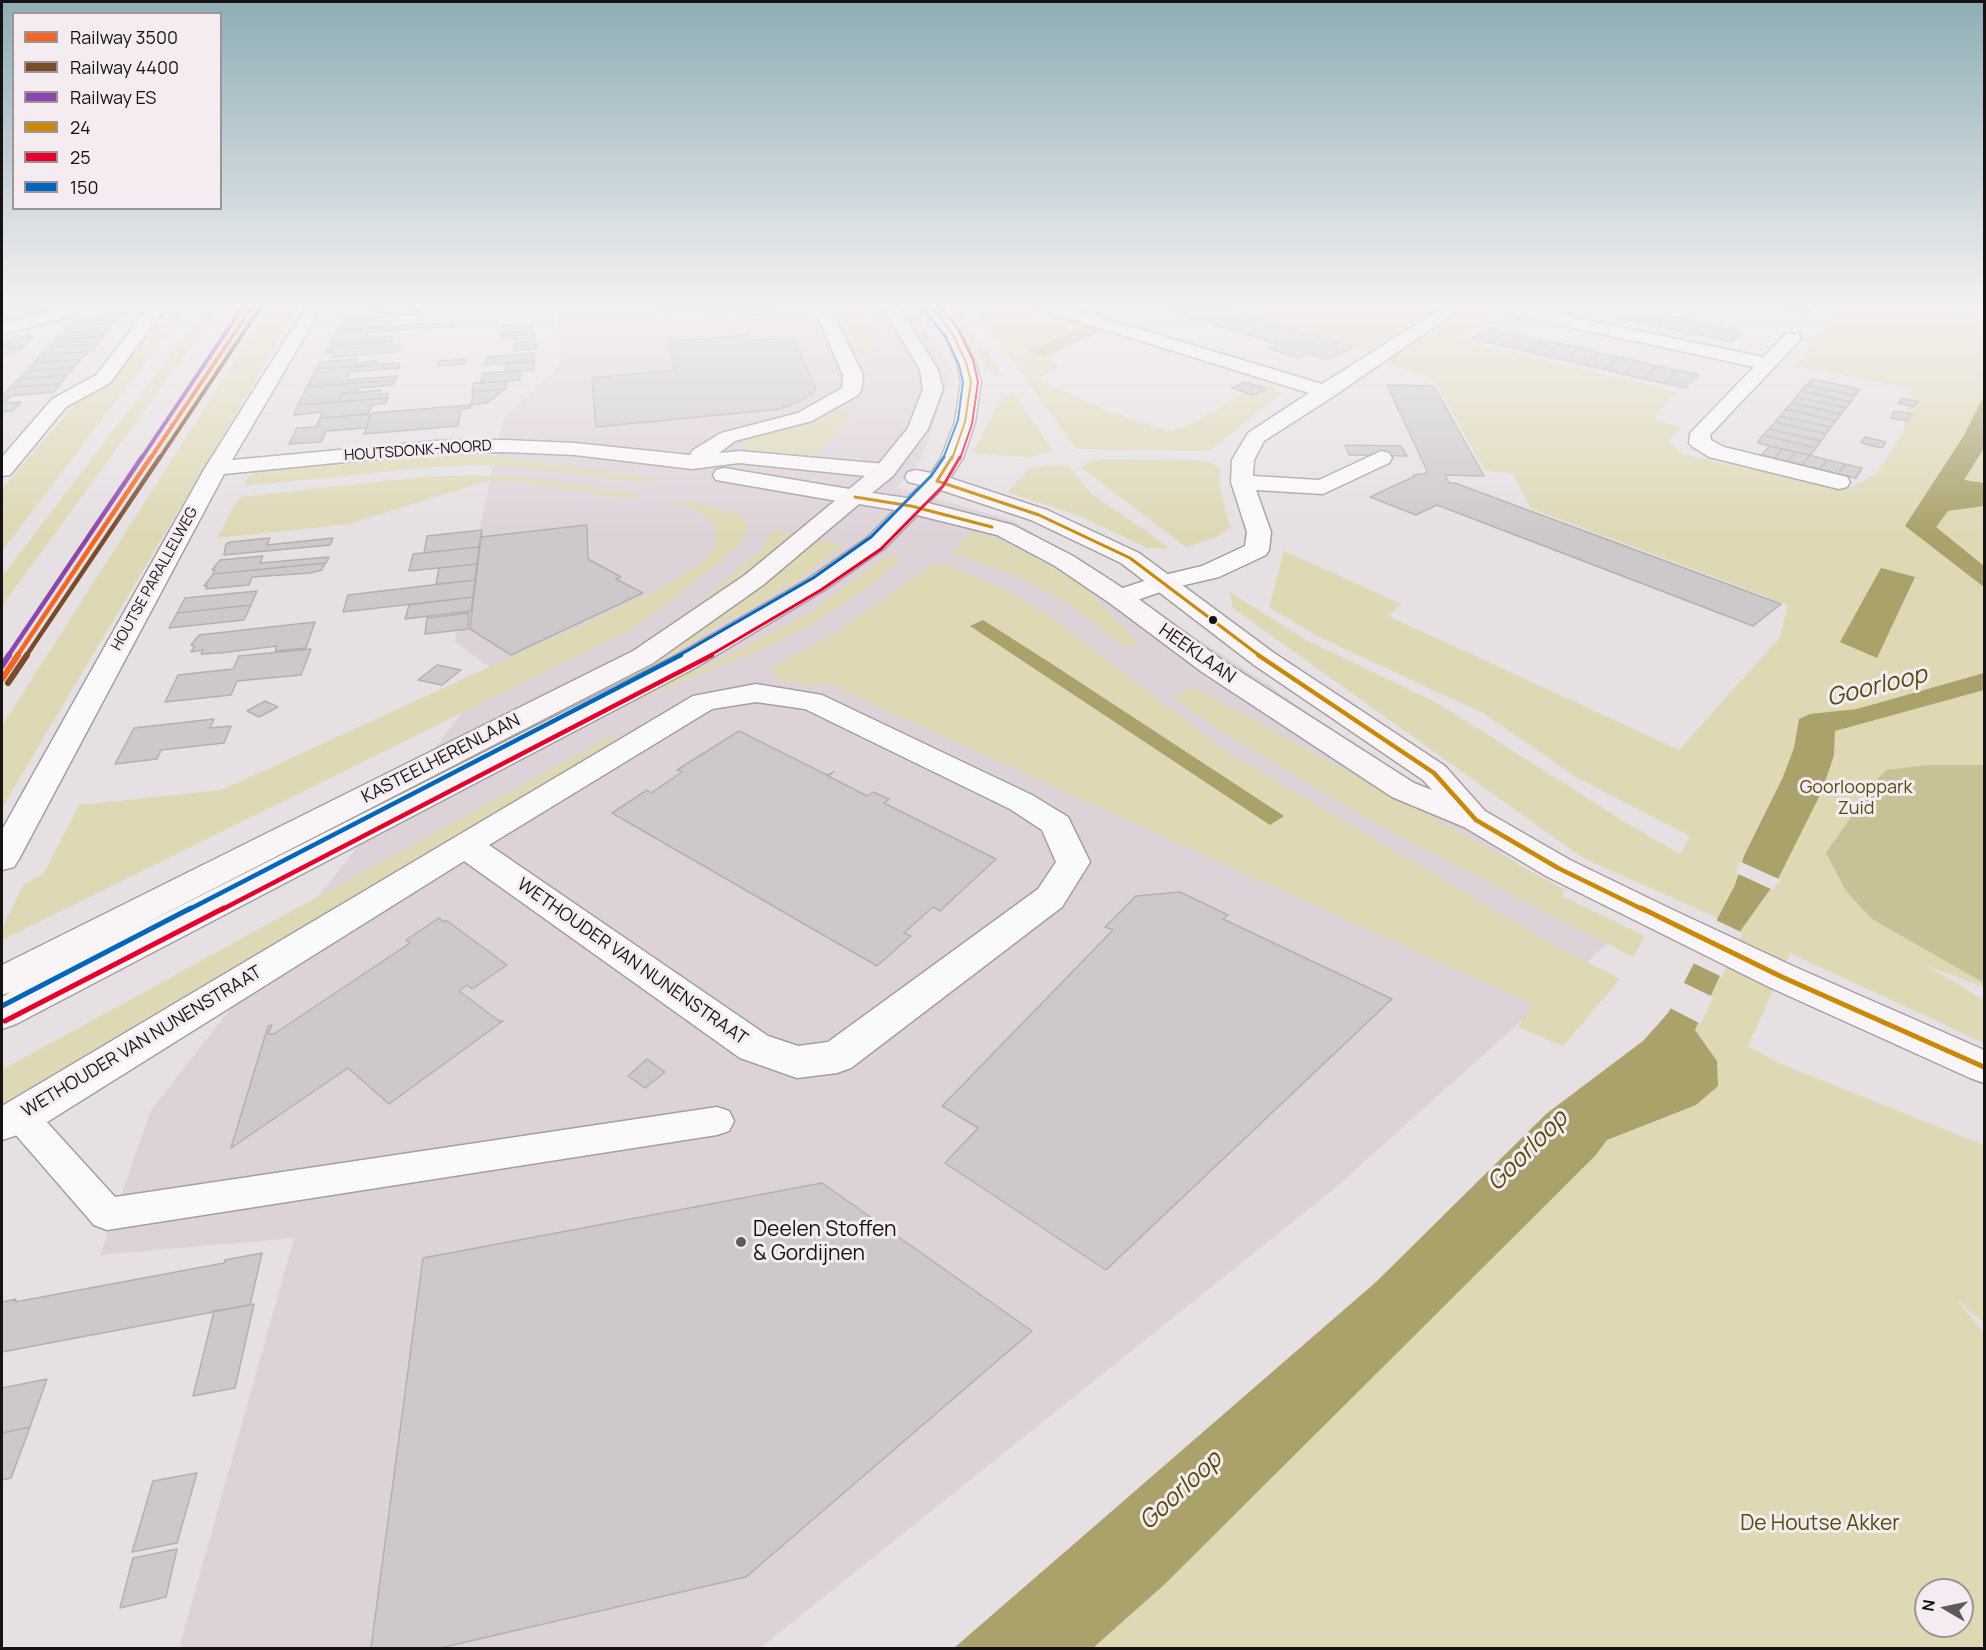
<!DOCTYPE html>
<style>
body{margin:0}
#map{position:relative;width:1986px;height:1650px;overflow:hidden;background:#e6e0e3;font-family:Manrope,sans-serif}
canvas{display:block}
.frame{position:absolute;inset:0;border:3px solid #151214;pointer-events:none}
.legend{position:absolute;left:12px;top:12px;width:210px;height:198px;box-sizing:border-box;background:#f5ecf2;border:2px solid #9b9599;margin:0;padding:8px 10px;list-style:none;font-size:18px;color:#151214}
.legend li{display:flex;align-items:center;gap:12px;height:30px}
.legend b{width:30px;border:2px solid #9b9599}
.north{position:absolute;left:1914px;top:1578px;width:60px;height:60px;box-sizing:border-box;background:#f5ecf2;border:2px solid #9b9599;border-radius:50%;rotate:279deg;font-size:16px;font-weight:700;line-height:24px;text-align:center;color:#151214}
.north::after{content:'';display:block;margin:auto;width:21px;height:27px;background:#5e5a5c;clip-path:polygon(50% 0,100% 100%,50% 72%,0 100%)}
</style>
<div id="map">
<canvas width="1986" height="1650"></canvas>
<div class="frame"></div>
<ul class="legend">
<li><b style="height:8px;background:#f26522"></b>Railway 3500</li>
<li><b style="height:8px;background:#7a4b2a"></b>Railway 4400</li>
<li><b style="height:8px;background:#8e44ad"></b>Railway ES</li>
<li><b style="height:8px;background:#ca8804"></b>24</li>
<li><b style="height:8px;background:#e4002b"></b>25</li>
<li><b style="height:8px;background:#0065bd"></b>150</li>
</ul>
<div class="north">N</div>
</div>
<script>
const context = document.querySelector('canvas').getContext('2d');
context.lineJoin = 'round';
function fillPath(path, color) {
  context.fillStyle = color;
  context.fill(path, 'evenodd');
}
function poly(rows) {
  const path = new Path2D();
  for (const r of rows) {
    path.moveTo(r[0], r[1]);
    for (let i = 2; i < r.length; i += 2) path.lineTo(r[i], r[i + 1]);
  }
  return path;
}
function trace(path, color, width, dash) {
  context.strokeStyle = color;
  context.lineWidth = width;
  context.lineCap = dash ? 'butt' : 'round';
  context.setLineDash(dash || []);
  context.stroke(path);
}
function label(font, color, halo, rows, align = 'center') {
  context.font = font + ' Manrope,sans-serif';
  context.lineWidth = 6;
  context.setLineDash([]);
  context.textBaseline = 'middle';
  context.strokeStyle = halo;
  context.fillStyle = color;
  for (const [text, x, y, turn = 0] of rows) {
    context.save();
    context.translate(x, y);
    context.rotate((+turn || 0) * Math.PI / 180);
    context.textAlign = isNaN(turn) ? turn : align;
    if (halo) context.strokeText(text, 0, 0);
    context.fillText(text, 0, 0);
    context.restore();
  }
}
fillPath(poly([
 [555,304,907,304,952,369,921,460,897,487,1014,521,1266,683,1617,935,1335,1188,760,1648,179,1648,294,1238,100,1255,151,1110,495,671,455,642,504,416,553,374,563,358]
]), '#ded2d9');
fillPath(poly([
 [170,304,190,304,2,551,2,489,76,403,99,391],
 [209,304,222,304,2,606,2,577],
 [271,304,301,304,2,808,2,726],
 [833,304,860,304,874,327,872,358,861,358],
 [940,304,951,304,962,315,1003,376,992,375,965,334],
 [971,304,1014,304,1085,327,1028,351,1061,364,1038,380,1108,411,1165,430,1171,431,1192,423,1264,382,1282,393,1209,451,1076,449],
 [1200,304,1406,304,1437,310,1370,352],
 [1475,304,1505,309,1461,340,1677,392,1653,419,1681,427,1668,443,1684,454,1747,469,1756,465,1847,489,1876,474,1902,434,1911,389,1791,365,1803,358,1809,346,1808,343,1832,323,1852,304,1895,304,1971,317,1979,304,1984,304,1984,987,1927,966,1984,1000,1984,1043,1790,953,1748,1046,1781,1064,1984,1145,1984,1323,1957,1300,1984,1333,1984,1648,1093,1648,1165,1584,1595,1156,1607,1140,1696,1105,1717,1061,1695,1030,1741,930,1763,898,1735,886,1718,918,1583,858,1233,608,1230,592,1304,639,1439,704,1628,824,1680,854,1690,836,1576,777,1483,713,1317,636,1269,607,1284,551,1401,604,1388,616,1679,750,1780,637,1788,605,1530,508,1513,473,1485,471,1434,380,1383,362],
 [1926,1590,1962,1590,1962,1626,1926,1626],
 [1014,393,1052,449,1050,453,1041,453,1031,457,973,453,1003,395],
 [844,409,854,410,831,438,810,457,752,452,741,444,747,438,763,433,808,425],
 [443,453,488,455,649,477,654,479,647,483,521,467,476,465,433,467,244,486,247,478,260,470,405,454],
 [1101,459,1198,460,1212,463,1220,469,1220,486,1230,527,1217,537,1186,547,1082,468,1087,462],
 [1052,465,1063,465,1070,468,1092,494,1171,549,1147,548,1085,518,1007,492,1030,468],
 [467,475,507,476,640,494,635,499,494,479,348,524,217,538,239,497,423,477],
 [676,500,712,506,745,517,749,527,736,547,676,597,630,630,2,940,2,929,23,885,44,873,79,805,222,790,661,588,701,564,715,547,717,535,713,524,695,509,672,503],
 [774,529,795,534,763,567,623,661,491,721,580,677,647,640,696,606,761,550],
 [971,533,992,537,1030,554,1080,583,1139,644,1126,648,1067,603,1022,578,952,552],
 [820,540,844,546,799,579,748,610,719,624,657,666,16,1000,10,991,673,645],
 [888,555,903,559,858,594,807,627,774,644,630,703,538,752,532,748,646,689,711,664,806,615],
 [934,563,944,564,1006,590,1051,617,1227,752,1554,945,1620,979,1563,1046,1518,1027,1533,1005,829,684,807,686,791,681,776,681,772,667,834,634],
 [984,620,1283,816,1270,824,971,626],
 [1193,687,1565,890,1562,896,1645,936,1633,957,1369,820,1219,730,1174,698],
 [611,736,617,740,2,1104,2,1070]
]), '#ded8b5');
fillPath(poly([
 [1014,304,1042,304,1114,326,1044,357,1027,352,1084,327],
 [1929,765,1984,765,1984,983,1872,919,1846,891,1826,853,1876,781,1886,770]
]), '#c8c196');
fillPath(poly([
 [1984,396,1984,448,1964,480,1984,483,1984,506,1948,511,1936,527,1984,566,1984,587,1905,526,1963,437],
 [1881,568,1915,577,1877,658,1840,642],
 [983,620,1052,664,1284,816,1270,825,970,626],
 [1984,673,1984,690,1835,731,1834,755,1822,791,1779,877,1741,930,1695,1030,1717,1061,1718,1086,1696,1105,1607,1140,1595,1156,1165,1584,1093,1648,954,1648,1376,1282,1546,1114,1643,1041,1668,1013,1735,885,1744,856,1783,777,1794,748,1799,719,1810,714,1857,709]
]), '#aaa26a');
fillPath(poly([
 [1739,861,1781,880,1773,890,1736,873],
 [1714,919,1743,933,1722,977,1691,962],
 [1680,981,1713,997,1701,1024,1668,1007]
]), '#e6e0e3');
const building = poly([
 [11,304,35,304,52,310,31,315,3,306,11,304],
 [394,304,392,306,379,307,378,311,421,308,420,311,346,316,346,311,364,308,366,305,394,304],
 [660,304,782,304,783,305,767,311,766,315,736,316,734,309,663,315,660,304],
 [1147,304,1205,304,1353,347,1327,359,1308,353,1298,358,1268,348,1278,344,1147,304],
 [1773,304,1796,304,1788,311,1769,307,1773,304],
 [1796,304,1811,304,1817,305,1807,315,1788,311,1796,304],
 [1631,308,1632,308,1649,311,1636,322,1618,318,1631,308],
 [15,310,31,315,10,321,2,318,2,313,15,310],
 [420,311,418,314,374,318,373,322,392,321,390,327,339,330,338,327,346,316,420,311],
 [1649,311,1668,315,1655,326,1636,322,1649,311],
 [1668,315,1687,319,1674,330,1655,326,1668,315],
 [121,316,114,323,70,326,77,319,121,316],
 [1687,319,1705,323,1693,334,1674,330,1687,319],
 [454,322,453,326,368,332,366,338,393,336,391,342,331,346,332,340,335,338,334,334,339,330,454,322],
 [114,323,108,330,63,333,70,326,114,323],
 [1705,323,1725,327,1713,338,1693,334,1705,323],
 [533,324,532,331,534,331,502,333,503,326,533,324],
 [1725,327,1744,331,1732,342,1713,338,1725,327],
 [1488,328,1506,332,1490,343,1471,339,1488,328],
 [108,330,101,337,56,340,63,333,108,330],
 [534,331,533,338,501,340,502,333,534,331],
 [1506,332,1524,336,1508,347,1490,343,1506,332],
 [28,335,33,337,19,350,2,345,2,343,28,335],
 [749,335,751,341,778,339,796,343,816,390,800,401,781,409,596,427,592,378,675,370,669,342,749,335],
 [104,336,97,344,49,347,56,340,104,336],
 [1524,336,1542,340,1527,351,1508,347,1524,336],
 [1542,340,1561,344,1545,356,1527,351,1542,340],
 [536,341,536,349,514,350,514,343,536,341],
 [383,342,382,346,400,344,398,352,332,357,334,353,325,352,331,346,383,342],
 [97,344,91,352,41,355,49,347,97,344],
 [1561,344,1580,348,1564,360,1545,356,1561,344],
 [2,345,14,350,15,353,2,356,2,345],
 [1580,348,1599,353,1584,365,1564,360,1580,348],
 [88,352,81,359,34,363,41,355,88,352],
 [535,353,534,361,485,365,487,357,535,353],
 [1599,353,1618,357,1603,369,1584,365,1599,353],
 [1618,357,1637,361,1623,374,1603,369,1618,357],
 [81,359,74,367,27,371,34,363,81,359],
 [356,359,354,363,376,361,375,365,316,369,320,362,356,359],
 [466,359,464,364,437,366,438,361,466,359],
 [534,361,534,370,505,372,507,363,534,361],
 [1637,361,1657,366,1643,379,1623,374,1637,361],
 [400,363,399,368,350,372,347,380,397,376,395,380,307,387,316,369,400,363],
 [1657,366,1677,370,1664,383,1643,379,1657,366],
 [74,367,67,375,19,379,27,371,74,367],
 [1677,370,1699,375,1685,388,1664,383,1677,370],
 [521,371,520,380,481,383,483,373,521,371],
 [67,375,60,384,11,387,19,379,67,375],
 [1812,379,1860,389,1855,396,1806,385,1812,379],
 [395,380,393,385,359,388,357,392,342,393,338,402,298,405,307,387,395,380],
 [507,381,506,389,472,392,474,383,507,381],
 [1245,382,1266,389,1253,395,1232,388,1245,382],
 [60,384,54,392,11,396,4,403,21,402,12,411,2,412,2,396,11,387,60,384],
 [1387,385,1434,386,1484,476,1445,475,1449,483,1455,483,1781,604,1753,626,1437,505,1416,515,1370,497,1415,476,1413,475,1428,473,1387,385],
 [1806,385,1855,396,1851,402,1801,391,1806,385],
 [505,389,487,403,471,405,474,392,505,389],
 [381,390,379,394,388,394,387,398,338,402,342,394,381,390],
 [1801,391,1851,402,1846,408,1796,397,1801,391],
 [1796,397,1846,408,1841,414,1791,403,1796,397],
 [388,398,386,403,372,405,368,414,320,418,322,412,294,415,298,405,388,398],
 [1902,398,1918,402,1913,407,1898,403,1902,398],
 [1791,403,1841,414,1836,421,1786,409,1791,403],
 [471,405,470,408,461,409,458,426,364,434,372,413,471,405],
 [1786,409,1836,421,1831,427,1780,416,1786,409],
 [1894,411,1912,414,1908,421,1891,418,1894,411],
 [371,414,366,428,326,431,321,442,289,444,297,428,316,427,320,418,371,414],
 [1780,416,1831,427,1826,434,1775,422,1780,416],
 [1775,422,1826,434,1821,441,1769,429,1775,422],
 [1769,429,1821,441,1816,448,1763,435,1769,429],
 [1763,435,1816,448,1810,455,1757,443,1763,435],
 [1865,437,1886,442,1882,448,1861,443,1865,437],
 [1345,445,1401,446,1407,456,1349,455,1345,445],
 [1769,446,1782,449,1775,458,1762,455,1769,446],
 [1782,449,1796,452,1788,461,1775,458,1782,449],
 [1796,452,1810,455,1802,465,1788,461,1796,452],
 [1810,455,1827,460,1820,469,1802,465,1810,455],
 [1827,460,1845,464,1838,474,1820,469,1827,460],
 [1845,464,1862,468,1856,478,1838,474,1845,464],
 [587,525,588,559,621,577,616,579,643,593,511,655,470,629,481,537,587,525],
 [482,530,479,547,424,553,427,536,482,530],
 [270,538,267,545,333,538,330,545,224,555,226,544,230,542,270,538],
 [479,547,477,564,409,571,413,554,479,547],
 [263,556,260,563,329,557,326,563,213,574,215,570,212,570,220,560,263,556],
 [325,563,322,570,310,573,252,577,249,585,206,589,207,586,204,586,213,574,325,563],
 [477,564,475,580,436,584,439,568,477,564],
 [475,580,473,597,343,612,348,595,475,580],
 [257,591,251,605,177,613,185,598,257,591],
 [473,597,471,611,405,619,409,605,473,597],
 [251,605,244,620,169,628,177,613,251,605],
 [469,613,468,629,425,634,427,618,469,613],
 [315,622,306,648,275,651,277,646,220,653,201,654,203,650,191,652,194,646,191,645,199,635,315,622],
 [311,649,301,675,237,681,231,695,165,702,178,675,233,669,239,656,311,649],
 [437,665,461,670,442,685,418,680,437,665],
 [265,701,278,707,259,717,247,711,265,701],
 [214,719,210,728,231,726,224,743,161,750,157,759,115,764,134,728,214,719],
 [739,731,827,775,834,772,828,776,867,796,873,792,889,799,884,803,996,859,940,911,933,907,904,933,911,936,877,966,612,813,647,790,651,793,682,772,677,770,739,731],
 [1180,892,1228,915,1223,919,1392,999,1106,1270,945,1163,978,1128,942,1106,1113,930,1105,927,1136,896,1180,892],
 [439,918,444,922,446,920,507,965,472,989,467,985,459,991,499,1021,503,1021,389,1104,348,1068,231,1148,268,1026,272,1025,268,1034,274,1034,410,943,406,940,439,918],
 [647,1059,665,1072,645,1088,628,1076,647,1059],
 [822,1183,1032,1331,746,1577,440,1648,371,1648,423,1258,822,1183],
 [262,1253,250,1305,2,1352,2,1302,16,1299,15,1302,224,1263,225,1260,262,1253],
 [254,1304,235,1388,193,1396,214,1311,254,1304],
 [47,1379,30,1427,2,1433,2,1388,47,1379],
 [30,1427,11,1478,2,1480,2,1433,30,1427],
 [197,1473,177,1543,132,1552,153,1481,197,1473],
 [177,1549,166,1597,120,1608,133,1558,177,1549]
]);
fillPath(building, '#cdc9cb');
trace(building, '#b4b0b2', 1.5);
const service = poly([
 [21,1103,33,1107,115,1197,717,1107,729,1111,734,1121,729,1131,717,1135,107,1230,94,1225,9,1127,4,1117,9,1107,21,1103]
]);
const minor = poly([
 [99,304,168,304,110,383,66,407,10,475,2,476,2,457,52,399,96,375,146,311,78,315,2,334,2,324,78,305,99,304],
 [308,304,324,304,232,460,436,441,505,440,575,443,690,455,693,450,721,433,798,413,842,388,843,375,812,304,828,304,863,375,861,391,858,395,812,421,735,441,719,453,739,451,885,464,893,466,896,471,893,476,885,478,739,463,692,469,575,455,505,452,436,453,224,474,19,859,14,867,2,870,2,830,205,468,308,304],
 [1032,304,1056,304,1322,384,1448,304,1467,304,1334,396,1264,441,1254,460,1253,476,1319,480,1381,451,1389,453,1392,458,1389,463,1323,494,1256,490,1271,532,1269,550,1266,555,1219,577,1172,588,1120,606,1111,604,1107,598,1111,592,1156,577,1202,566,1245,546,1247,532,1231,482,1232,460,1248,433,1309,393,1034,308,1032,304],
 [1479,304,1509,304,1763,357,1786,334,1798,334,1801,338,1798,342,1710,435,1711,440,1724,447,1847,477,1850,482,1847,487,1839,489,1709,457,1693,447,1689,443,1690,434,1693,430,1754,367,1487,309,1481,308,1479,304],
 [724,468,855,490,863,492,866,497,863,502,855,504,716,480,713,475,716,470,724,468],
 [756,684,822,695,1032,795,1068,817,1090,862,1062,907,851,1068,837,1073,797,1078,740,1058,464,861,36,1129,2,1140,2,1106,693,696,756,684],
 [756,702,805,709,1010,809,1042,830,1056,862,1038,889,828,1042,798,1046,768,1036,489,845,712,709,756,702]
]);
const secondary = poly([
 [881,304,897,304,938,370,943,389,928,429,893,476,872,493,907,498,921,485,908,482,905,477,908,472,916,470,931,473,941,458,955,422,961,382,957,362,944,334,921,304,938,304,961,333,975,362,981,382,975,422,963,458,950,478,1047,510,1139,553,1274,653,1445,766,1485,811,1570,860,1673,910,1795,967,1984,1050,1984,1083,1970,1078,1769,987,1546,876,1464,827,1392,797,1202,672,1111,604,1055,566,997,535,917,515,885,548,826,589,695,668,16,1024,2,1029,2,997,11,992,2,995,2,965,633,651,745,575,877,466,908,428,923,389,920,370,881,304],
 [941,490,1031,520,1121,563,1254,665,1423,780,1432,790,1414,783,1222,660,1129,592,1073,556,1013,525,928,503,941,490],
 [859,504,895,510,867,538,808,579,675,656,127,933,653,663,763,585,859,504]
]);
trace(service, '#a39fa2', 3);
trace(minor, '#a39fa2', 3);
trace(secondary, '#a39fa2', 3);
fillPath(service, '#fbfafb');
fillPath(minor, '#fbfafb');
fillPath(secondary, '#f9f5f7');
trace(poly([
 [929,304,952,333,966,362,971,382,965,422,952,459]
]), '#ca8804', 2);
trace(poly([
 [952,457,937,481,1039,515,1130,558,1260,656],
 [855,497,911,506,992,527]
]), '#ca8804', 3);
trace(poly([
 [1258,655,1434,773,1476,820,1558,868,1644,910]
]), '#ca8804', 4.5);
trace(poly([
 [1641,908,1782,977,1984,1067]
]), '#ca8804', 5);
trace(poly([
 [938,304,958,329,973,360,978,382,972,424,960,459]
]), '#e4002b', 2);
trace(poly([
 [709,656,821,590,881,549,943,486,960,457]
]), '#e4002b', 3);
trace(poly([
 [221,910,712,655]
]), '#e4002b', 4.5);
trace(poly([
 [5,1021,224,908]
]), '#e4002b', 5);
trace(poly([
 [923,309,946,337,959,365,963,382,958,420,943,459]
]), '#0065bd', 2);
trace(poly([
 [678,656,813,578,871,537,931,476,944,457]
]), '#0065bd', 3);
trace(poly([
 [188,910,681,655]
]), '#0065bd', 4.5);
trace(poly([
 [2,1006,191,908]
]), '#0065bd', 5);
trace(poly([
 [150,459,254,304]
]), '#f26522', 4);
trace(poly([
 [17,656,151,457]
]), '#f26522', 4.5);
trace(poly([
 [2,679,18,655]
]), '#f26522', 6);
trace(poly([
 [159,459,260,308]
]), '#7a4b2a', 4);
trace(poly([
 [26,656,160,457]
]), '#7a4b2a', 4.5);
trace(poly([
 [8,683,27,655]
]), '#7a4b2a', 6);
trace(poly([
 [141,459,245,304]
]), '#8e44ad', 4);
trace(poly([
 [8,656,142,457]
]), '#8e44ad', 4.5);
trace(poly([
 [2,666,9,655]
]), '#8e44ad', 6);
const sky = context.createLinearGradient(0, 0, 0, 535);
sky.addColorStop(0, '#8fadb6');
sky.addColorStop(0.57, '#f4f1f2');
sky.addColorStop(1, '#f4f1f200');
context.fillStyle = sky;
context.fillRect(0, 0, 1986, 535);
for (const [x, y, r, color] of [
 [1213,620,5,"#151214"],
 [741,1242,6,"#5e5a5c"]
]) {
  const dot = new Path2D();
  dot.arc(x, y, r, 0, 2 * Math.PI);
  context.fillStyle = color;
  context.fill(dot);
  trace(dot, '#f5ecf2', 2);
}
label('15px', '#151214', '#f5ecf2', [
 ["HOUTSDONK-NOORD",418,451,-4],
 ["HOUTSE PARALLELWEG",155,579,-61]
]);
label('18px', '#151214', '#f5ecf2', [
 ["HEEKLAAN",1197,654,35],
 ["KASTEELHERENLAAN",441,759,-27],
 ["WETHOUDER VAN NUNENSTRAAT",632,962,35],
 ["WETHOUDER VAN NUNENSTRAAT",142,1042,-31]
]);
label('18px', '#544d0e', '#f5ecf2', [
 ["Goorlooppark",1856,788],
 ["Zuid",1856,809]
]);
label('21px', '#151214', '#f5ecf2', [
 ["Deelen Stoffen",753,1230],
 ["& Gordijnen",753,1254]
], 'left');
label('21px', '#544d0e', '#f5ecf2', [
 ["De Houtse Akker",1820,1524]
]);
label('italic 24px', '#534c0c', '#f5ecf2', [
 ["Goorloop",1877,687,-14],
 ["Goorloop",1528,1151,-45],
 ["Goorloop",1181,1491,-43]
]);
</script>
